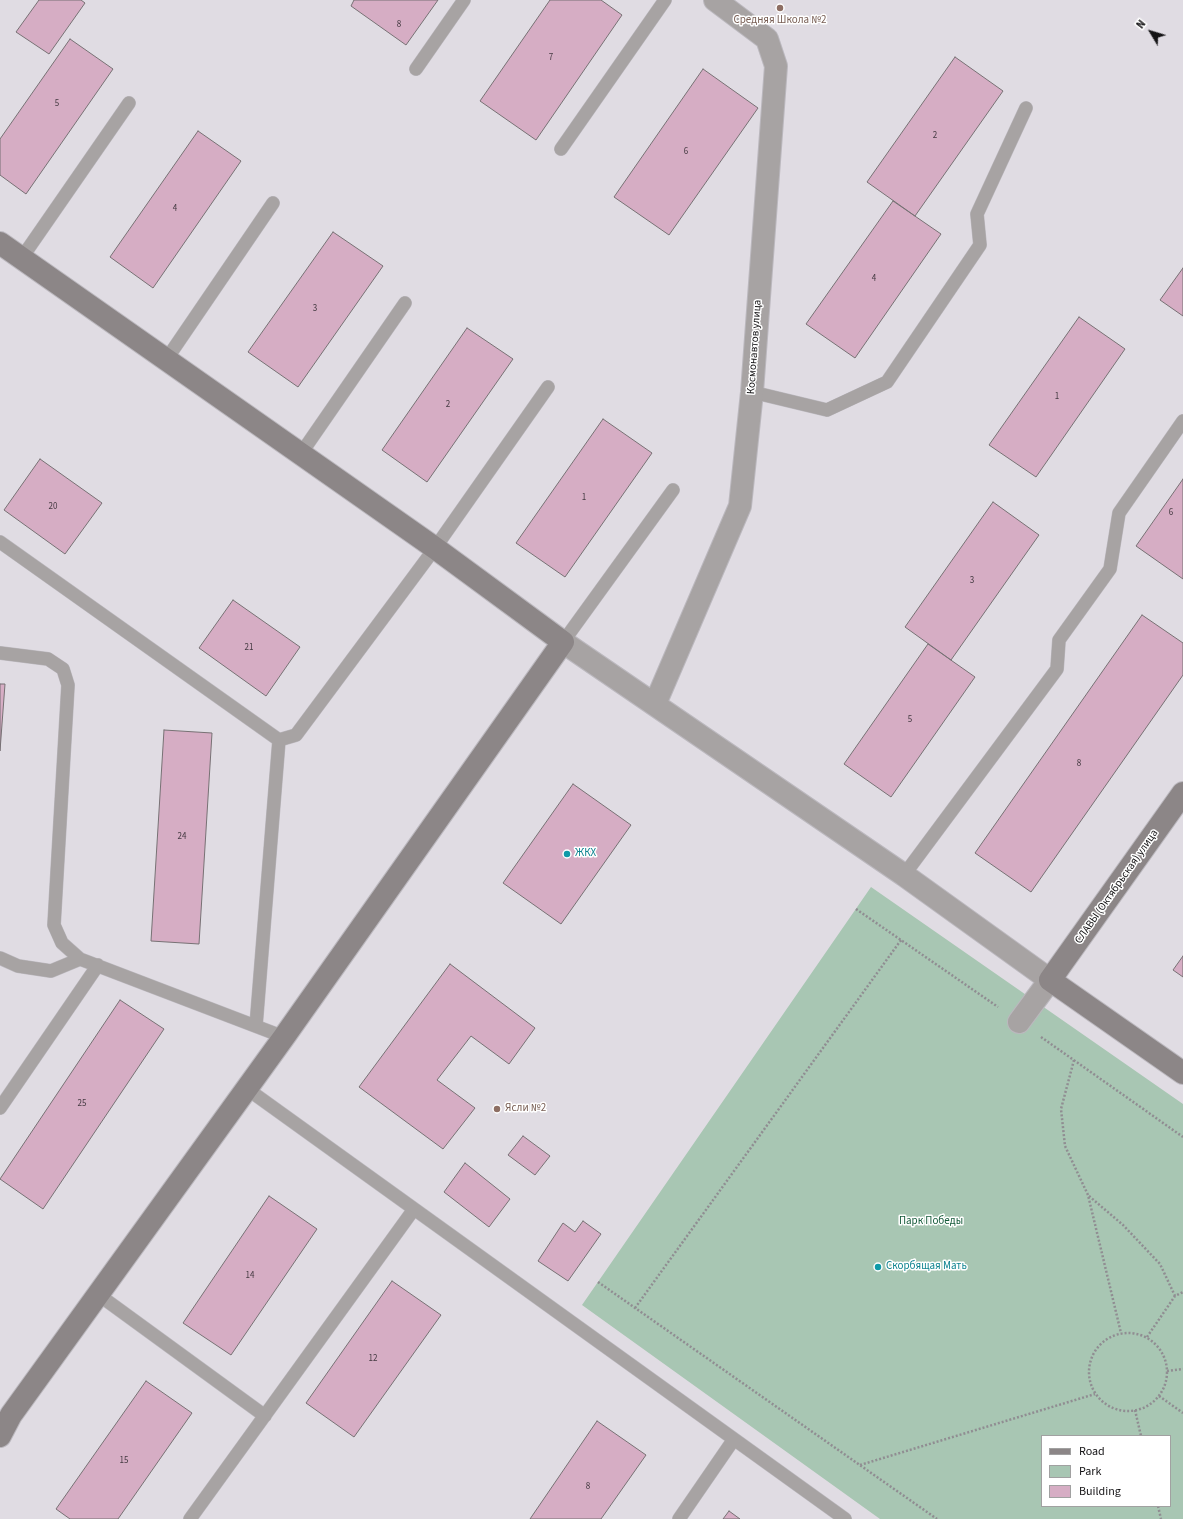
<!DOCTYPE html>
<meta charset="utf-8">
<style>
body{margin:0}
#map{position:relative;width:1183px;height:1519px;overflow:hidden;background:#e0dce3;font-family:"Source Sans 3",sans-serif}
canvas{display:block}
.legend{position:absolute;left:1041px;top:1435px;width:130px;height:72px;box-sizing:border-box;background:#fff;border:1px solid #a1a1a1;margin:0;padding:5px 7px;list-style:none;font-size:12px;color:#141315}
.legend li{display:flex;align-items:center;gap:8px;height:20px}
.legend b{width:20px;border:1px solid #a1a1a1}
.north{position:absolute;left:1131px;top:12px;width:40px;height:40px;-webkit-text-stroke:3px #fff;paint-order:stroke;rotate:308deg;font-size:11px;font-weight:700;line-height:16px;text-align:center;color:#141315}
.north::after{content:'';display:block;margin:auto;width:14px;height:18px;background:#141315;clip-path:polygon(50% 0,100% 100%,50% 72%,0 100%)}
</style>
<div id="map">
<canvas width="1183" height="1519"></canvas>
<ul class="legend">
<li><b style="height:5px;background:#8c8687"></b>Road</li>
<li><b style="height:11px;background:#a8c6b3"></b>Park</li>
<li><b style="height:11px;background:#d6adc4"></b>Building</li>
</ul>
<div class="north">N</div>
</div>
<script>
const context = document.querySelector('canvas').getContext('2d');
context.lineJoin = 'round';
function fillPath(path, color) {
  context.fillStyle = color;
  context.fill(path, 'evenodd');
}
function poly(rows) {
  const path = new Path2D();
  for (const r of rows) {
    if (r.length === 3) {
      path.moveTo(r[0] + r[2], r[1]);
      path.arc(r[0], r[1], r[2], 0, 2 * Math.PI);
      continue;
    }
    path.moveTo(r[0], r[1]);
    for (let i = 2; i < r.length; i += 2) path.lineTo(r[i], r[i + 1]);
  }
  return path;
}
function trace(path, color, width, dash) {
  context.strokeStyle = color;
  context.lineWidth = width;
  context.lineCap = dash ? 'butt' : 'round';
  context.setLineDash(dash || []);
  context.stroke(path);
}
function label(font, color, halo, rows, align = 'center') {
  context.font = font + ' "Source Sans 3",sans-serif';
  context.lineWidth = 3;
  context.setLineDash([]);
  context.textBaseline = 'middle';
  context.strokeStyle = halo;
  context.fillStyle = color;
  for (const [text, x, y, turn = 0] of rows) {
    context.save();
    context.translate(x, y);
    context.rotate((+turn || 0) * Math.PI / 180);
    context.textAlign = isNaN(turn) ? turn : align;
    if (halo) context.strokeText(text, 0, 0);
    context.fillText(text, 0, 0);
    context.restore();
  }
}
fillPath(poly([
 [871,887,1183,1104,1183,1519,880,1519,582,1305],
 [1042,1436,1170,1436,1170,1506,1042,1506]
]), '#a8c6b3');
const building = poly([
 [39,0,81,0,85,3,49,54,16,32,39,0],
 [354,0,438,0,406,45,351,6,354,0],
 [550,0,601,0,622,15,536,140,480,101,550,0],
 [70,39,113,69,26,194,0,175,0,139,70,39],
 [955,57,1003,91,915,216,867,182,955,57],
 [703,69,758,108,669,235,614,197,703,69],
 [198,131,241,161,153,288,110,257,198,131],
 [893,201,941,234,855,358,806,324,893,201],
 [333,232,383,266,298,387,248,352,333,232],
 [1183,268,1183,316,1160,300,1183,268],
 [1079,317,1125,349,1036,477,989,445,1079,317],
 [467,328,513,359,427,482,382,450,467,328],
 [603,419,652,453,565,577,516,543,603,419],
 [40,459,102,503,65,554,4,510,40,459],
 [1183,479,1183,579,1136,546,1183,479],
 [993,502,1039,535,951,660,905,627,993,502],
 [233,600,300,647,266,696,199,648,233,600],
 [1142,615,1183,643,1183,675,1031,892,975,853,1142,615],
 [928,644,975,677,891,797,844,764,928,644],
 [0,684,5,684,0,751,0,684],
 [164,730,212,733,199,944,151,941,164,730],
 [573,784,631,825,561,924,503,883,573,784],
 [1183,956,1183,977,1173,970,1183,956],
 [450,964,535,1028,509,1064,471,1036,437,1080,475,1108,443,1149,359,1087,450,964],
 [120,1000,164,1029,43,1209,0,1179,120,1000],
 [523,1136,550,1156,535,1175,508,1155,523,1136],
 [465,1163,510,1199,489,1227,444,1192,465,1163],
 [269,1196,317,1229,231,1355,183,1323,269,1196],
 [583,1221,601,1234,568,1281,538,1261,563,1223,575,1232,583,1221],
 [392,1281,441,1315,354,1437,306,1403,392,1281],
 [146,1381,192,1413,118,1519,70,1519,56,1509,146,1381],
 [597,1421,646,1455,601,1519,530,1519,597,1421],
 [729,1511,740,1519,723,1519,729,1511]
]);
fillPath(building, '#d6adc4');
trace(building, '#777174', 1);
const lane = poly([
 [416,69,464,0],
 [561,149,665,0],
 [21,259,129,103],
 [166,360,273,203],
 [752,392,827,410,887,382,980,245,977,214,1026,108],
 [300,455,405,303],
 [0,542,279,740,296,735,435,548,548,387],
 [563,642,673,490],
 [0,653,48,659,63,669,68,685,54,925,62,943,80,959,284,1037],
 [904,875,1057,669,1059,640,1110,569,1119,513,1183,421],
 [0,958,18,966,51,971,80,959],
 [256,1026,279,740],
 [246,1088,845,1519],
 [0,1108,98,965],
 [99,1295,265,1416],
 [190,1519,414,1209],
 [679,1519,734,1439]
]);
const street = poly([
 [563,642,904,875,1050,980,1019,1022],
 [655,704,740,506,752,392,776,66,767,39,715,0]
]);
const secondary = poly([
 [0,243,435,548,563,642,284,1037,11,1415,0,1436],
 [1183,793,1050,980,1183,1073]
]);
trace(lane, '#bbb8be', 14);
trace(street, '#bbb8be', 24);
trace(secondary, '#bbb8be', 24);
trace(poly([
 [856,909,998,1007],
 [1041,1037,1183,1137],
 [1074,1060,1061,1109,1065,1146,1088,1195,1121,1333],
 [1089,1196,1123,1225,1160,1264,1175,1296],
 [598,1282,937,1519],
 [635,1308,901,940],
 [1128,1372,39],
 [1147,1337,1175,1296,1183,1292],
 [1167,1371,1183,1369],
 [1159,1396,1183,1413],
 [1135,1410,1141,1436],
 [860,1465,1095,1394],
 [1158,1506,1161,1519]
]), '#908d92', 2.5, [2, 2]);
trace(lane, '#a7a3a3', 13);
trace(street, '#a7a3a3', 22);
trace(secondary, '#8c8687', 22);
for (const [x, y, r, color] of [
 [780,8,4,"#8d6e63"],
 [567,854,4,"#0f9aa8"],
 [497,1109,4,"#8d6e63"],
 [878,1267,4,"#0f9aa8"]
]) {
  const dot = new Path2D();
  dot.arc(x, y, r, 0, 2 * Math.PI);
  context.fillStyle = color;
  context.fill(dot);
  trace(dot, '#fff', 1.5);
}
label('9px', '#443a41', null, [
 ["8",399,25],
 ["7",551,58],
 ["5",57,104],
 ["2",935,136],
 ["6",686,152],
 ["4",175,209],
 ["4",874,279],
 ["3",315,309],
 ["1",1057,397],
 ["2",448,405],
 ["1",584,498],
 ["20",53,507],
 ["6",1171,513],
 ["3",972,581],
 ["21",249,648],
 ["5",910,720],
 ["8",1079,764],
 ["24",182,837],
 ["25",82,1104],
 ["14",250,1276],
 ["12",373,1359],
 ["15",124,1461],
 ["8",588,1487]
]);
label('11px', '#785e54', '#fff', [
 ["Средняя Школа №2",780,21],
 ["Ясли №2",505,1109,"left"]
]);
label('11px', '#141315', '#fff', [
 ["Космонавтов улица",755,347,-86],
 ["СЛАВЫ (Октябрьская) улица",1117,887,-55]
]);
label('11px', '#0d838f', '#fff', [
 ["ЖКХ",575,854],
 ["Скорбящая Мать",886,1267]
], 'left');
label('11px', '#155a3a', '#fff', [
 ["Парк Победы",931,1222]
]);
</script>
